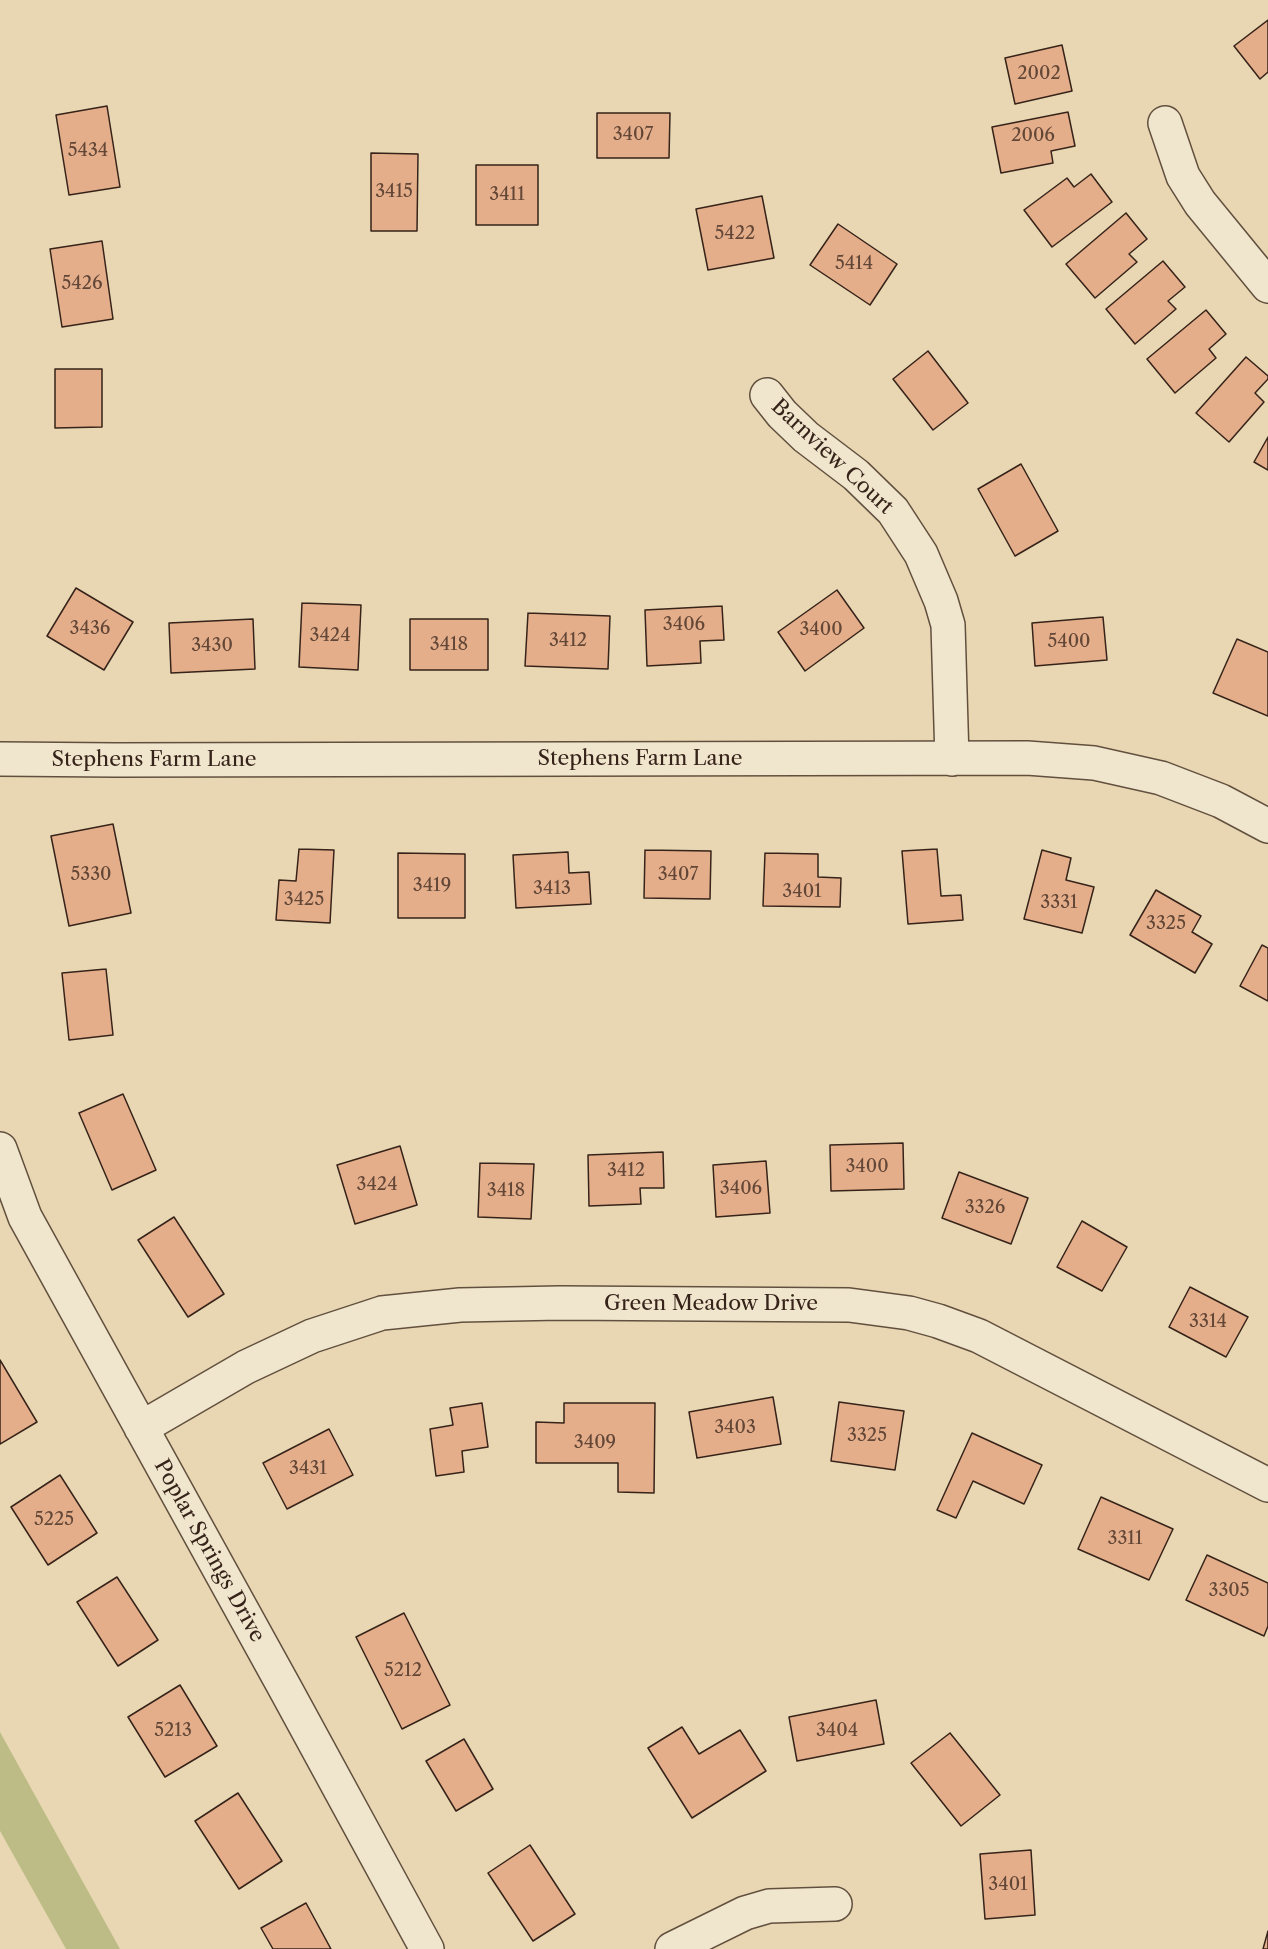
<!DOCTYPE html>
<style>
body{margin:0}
canvas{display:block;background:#e8d7b2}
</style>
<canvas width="1268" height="1949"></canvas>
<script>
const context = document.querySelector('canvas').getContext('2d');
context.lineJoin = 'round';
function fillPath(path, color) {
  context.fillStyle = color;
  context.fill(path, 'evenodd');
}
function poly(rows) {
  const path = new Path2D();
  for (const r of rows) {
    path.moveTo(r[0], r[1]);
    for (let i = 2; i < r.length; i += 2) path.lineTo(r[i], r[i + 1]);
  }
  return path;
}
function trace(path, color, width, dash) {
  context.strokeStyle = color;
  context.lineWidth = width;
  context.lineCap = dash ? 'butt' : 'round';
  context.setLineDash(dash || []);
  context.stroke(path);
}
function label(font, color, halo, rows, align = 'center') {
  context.font = font + ' "Libre Caslon Text",serif';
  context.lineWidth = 4.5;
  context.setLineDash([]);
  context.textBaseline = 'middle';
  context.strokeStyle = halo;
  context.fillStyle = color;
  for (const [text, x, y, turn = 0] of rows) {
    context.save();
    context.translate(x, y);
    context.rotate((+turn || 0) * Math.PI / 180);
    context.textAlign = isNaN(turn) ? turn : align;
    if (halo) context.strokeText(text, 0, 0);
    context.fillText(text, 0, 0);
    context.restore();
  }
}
fillPath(poly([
 [0,1732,120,1949,66,1949,0,1831]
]), '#bdbc87');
const building = poly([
 [1268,20,1268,72,1260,79,1234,46,1268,20],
 [1062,45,1072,91,1015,104,1005,58,1062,45],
 [107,106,120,187,69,195,56,115,107,106],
 [1068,112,1075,146,1051,151,1053,163,1001,173,992,127,1068,112],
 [597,113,670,113,669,158,597,158,597,113],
 [371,153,418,154,417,231,371,231,371,153],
 [476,165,538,165,538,225,476,225,476,165],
 [1091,174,1112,202,1052,247,1024,210,1067,178,1074,187,1091,174],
 [762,196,774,258,708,270,696,209,762,196],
 [1126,213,1147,239,1129,254,1137,262,1095,298,1066,264,1126,213],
 [838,224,897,264,870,305,810,265,838,224],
 [102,241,113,319,62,327,50,249,102,241],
 [1163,261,1185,287,1168,301,1176,309,1135,344,1106,309,1163,261],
 [1206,310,1226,334,1209,349,1216,358,1175,393,1147,359,1206,310],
 [928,351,968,403,933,430,893,379,928,351],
 [1246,357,1268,376,1268,379,1255,393,1264,402,1229,442,1196,413,1246,357],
 [55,369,102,369,102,427,55,428,55,369],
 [1268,437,1268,470,1254,462,1268,437],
 [1021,464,1058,531,1015,556,978,489,1021,464],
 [76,588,133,622,104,670,47,636,76,588],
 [837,590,864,628,805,671,778,632,837,590],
 [302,603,361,605,358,670,299,667,302,603],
 [722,606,724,640,700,641,701,663,647,666,645,610,722,606],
 [528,613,610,616,608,669,525,666,528,613],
 [1103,617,1107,660,1035,666,1032,623,1103,617],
 [253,619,255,669,171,673,169,623,253,619],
 [410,619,488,619,488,670,410,670,410,619],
 [1237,639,1268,652,1268,716,1213,693,1237,639],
 [113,824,131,913,69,926,51,836,113,824],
 [299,849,334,850,330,923,276,920,279,880,296,881,299,849],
 [937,849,941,896,961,895,963,920,908,924,902,851,937,849],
 [645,850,711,851,710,899,644,898,645,850],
 [1042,850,1071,858,1066,880,1094,887,1082,933,1024,919,1042,850],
 [568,852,569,873,589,872,591,904,516,908,513,855,568,852],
 [398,853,465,854,465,918,398,918,398,853],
 [765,853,818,854,818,877,841,878,840,907,763,906,765,853],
 [1156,890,1201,916,1192,932,1212,944,1195,973,1130,935,1156,890],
 [1262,945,1268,948,1268,1001,1240,986,1262,945],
 [106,969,113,1035,69,1040,62,973,106,969],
 [123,1094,156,1170,112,1190,79,1113,123,1094],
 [903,1143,904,1189,831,1191,830,1145,903,1143],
 [400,1146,417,1205,355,1224,337,1165,400,1146],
 [663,1152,664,1188,640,1188,641,1204,589,1206,588,1155,663,1152],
 [766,1161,770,1213,716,1217,713,1165,766,1161],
 [480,1163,534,1164,531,1219,478,1217,480,1163],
 [959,1172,1028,1198,1011,1244,942,1218,959,1172],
 [174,1217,224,1294,188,1317,138,1240,174,1217],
 [1082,1221,1127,1247,1102,1291,1057,1267,1082,1221],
 [1190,1287,1248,1317,1226,1357,1169,1327,1190,1287],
 [0,1360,37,1422,0,1444,0,1360],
 [773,1397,781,1444,697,1458,689,1412,773,1397],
 [839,1402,904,1411,895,1470,831,1461,839,1402],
 [482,1403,488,1447,462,1451,464,1472,436,1476,430,1429,453,1425,450,1408,482,1403],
 [564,1403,655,1403,654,1493,618,1492,618,1463,536,1463,536,1422,564,1423,564,1403],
 [329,1429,353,1475,287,1509,263,1463,329,1429],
 [972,1433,1042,1465,1024,1504,973,1481,956,1518,937,1510,972,1433],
 [60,1475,97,1533,48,1565,11,1507,60,1475],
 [1101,1497,1173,1529,1149,1580,1078,1549,1101,1497],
 [1207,1555,1268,1583,1268,1626,1264,1636,1186,1600,1207,1555],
 [117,1577,158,1640,118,1666,77,1602,117,1577],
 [404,1613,450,1705,402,1729,356,1637,404,1613],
 [180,1685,217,1746,165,1777,128,1717,180,1685],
 [876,1700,884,1744,797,1761,789,1717,876,1700],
 [682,1727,699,1754,740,1730,766,1771,692,1818,648,1748,682,1727],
 [950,1733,1000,1795,961,1826,911,1763,950,1733],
 [464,1739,493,1789,456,1811,426,1761,464,1739],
 [238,1793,282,1861,239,1889,195,1821,238,1793],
 [530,1845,575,1914,533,1941,488,1873,530,1845],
 [1031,1850,1035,1915,985,1919,980,1854,1031,1850],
 [306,1903,331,1949,273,1949,261,1928,306,1903],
 [1268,1931,1268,1949,1263,1949,1268,1931]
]);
fillPath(building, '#e5ae8b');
trace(building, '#362319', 1.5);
const minor = poly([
 [1165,123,1183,176,1200,203,1268,286],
 [767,395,782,414,806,437,856,475,893,511,921,554,941,601,948,625,952,759],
 [0,759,116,760,1027,758,1094,763,1161,778,1221,801,1268,826],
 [0,1149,25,1217,286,1690,427,1949],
 [141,1428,246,1367,312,1336,382,1313,460,1305,560,1303,849,1305,909,1313,938,1321,979,1336,1268,1485],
 [672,1949,745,1913,769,1906,835,1904]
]);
trace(minor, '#62503f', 36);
trace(minor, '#f0e5cd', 33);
label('18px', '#624636', null, [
 ["2002",1039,74],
 ["3407",633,135],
 ["2006",1033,136],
 ["5434",88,151],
 ["3415",394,192],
 ["3411",507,195],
 ["5422",735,234],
 ["5414",854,264],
 ["5426",82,284],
 ["3406",684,625],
 ["3436",90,629],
 ["3400",821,630],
 ["3424",330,636],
 ["3412",568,641],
 ["5400",1069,642],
 ["3418",449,645],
 ["3430",212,646],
 ["5330",91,875],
 ["3407",678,875],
 ["3419",432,886],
 ["3413",552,889],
 ["3401",802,892],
 ["3425",304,900],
 ["3331",1059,903],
 ["3325",1166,924],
 ["3400",867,1167],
 ["3412",626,1171],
 ["3424",377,1185],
 ["3406",741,1189],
 ["3418",506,1191],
 ["3326",985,1208],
 ["3314",1208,1322],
 ["3403",735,1428],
 ["3325",867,1436],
 ["3409",595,1443],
 ["3431",308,1469],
 ["5225",54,1520],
 ["3311",1125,1539],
 ["3305",1229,1591],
 ["5212",403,1671],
 ["5213",173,1731],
 ["3404",837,1731],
 ["3401",1008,1885]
]);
label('21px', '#362319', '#f0e5cd', [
 ["Barnview Court",832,457,43],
 ["Stephens Farm Lane",640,759],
 ["Stephens Farm Lane",154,760],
 ["Green Meadow Drive",711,1304],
 ["Poplar Springs Drive",209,1551,61]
]);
</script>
